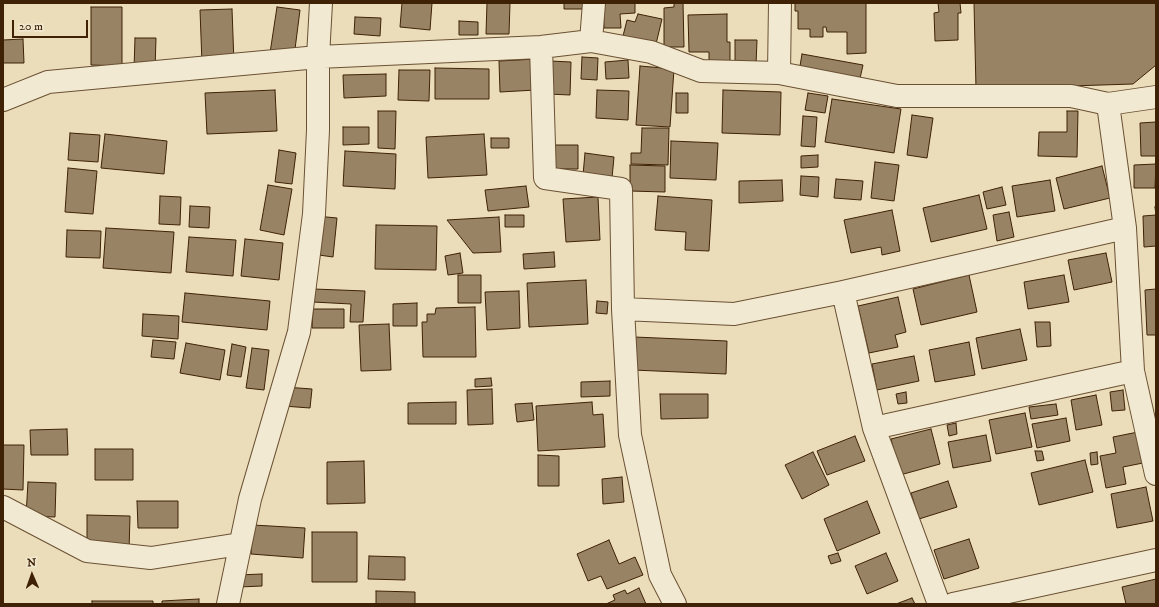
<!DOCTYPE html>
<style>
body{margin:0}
#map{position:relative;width:1159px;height:607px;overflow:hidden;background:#ebddba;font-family:"IM FELL DW Pica",serif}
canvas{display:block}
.frame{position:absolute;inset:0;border:4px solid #3f2206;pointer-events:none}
.north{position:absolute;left:12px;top:555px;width:40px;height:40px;-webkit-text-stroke:3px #f2e9d2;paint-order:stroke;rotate:358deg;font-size:11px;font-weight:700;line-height:16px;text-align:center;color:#3f2206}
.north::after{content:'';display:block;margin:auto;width:14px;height:18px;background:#3f2206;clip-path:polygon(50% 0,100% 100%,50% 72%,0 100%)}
.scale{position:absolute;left:12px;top:20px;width:76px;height:18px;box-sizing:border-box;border:2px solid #3f2206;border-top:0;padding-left:5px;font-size:12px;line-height:14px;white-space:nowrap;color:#3f2206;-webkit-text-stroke:3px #f2e9d2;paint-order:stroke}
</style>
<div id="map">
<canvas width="1159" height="607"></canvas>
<div class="frame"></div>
<div class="north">N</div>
<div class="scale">20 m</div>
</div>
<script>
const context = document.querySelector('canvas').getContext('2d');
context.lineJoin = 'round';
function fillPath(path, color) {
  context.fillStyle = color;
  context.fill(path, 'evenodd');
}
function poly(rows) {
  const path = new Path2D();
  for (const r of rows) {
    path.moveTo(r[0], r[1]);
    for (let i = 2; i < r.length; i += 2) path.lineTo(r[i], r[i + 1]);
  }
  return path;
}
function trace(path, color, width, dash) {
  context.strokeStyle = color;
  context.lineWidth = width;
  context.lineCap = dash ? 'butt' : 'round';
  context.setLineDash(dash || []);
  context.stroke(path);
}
const building = poly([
 [402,3,432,3,430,30,400,27,402,3],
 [487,3,510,3,509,34,486,34,487,3],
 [564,3,583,3,583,9,564,9,564,3],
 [603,3,635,3,635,13,620,14,621,28,604,28,603,3],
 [674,3,683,3,684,47,664,47,664,8,674,7,674,3],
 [795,3,866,3,866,53,847,54,847,32,827,32,826,27,823,27,823,37,810,37,810,29,798,29,798,11,795,11,795,3],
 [938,3,960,3,961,13,958,13,958,40,935,41,934,13,939,12,938,3],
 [974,3,1156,3,1156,65,1133,84,976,89,974,3],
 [91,7,122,7,122,66,91,65,91,7],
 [277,7,300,10,294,57,270,53,277,7],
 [232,9,234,63,202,64,200,10,232,9],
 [638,14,662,19,656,44,623,36,627,20,635,22,638,14],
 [727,14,727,42,730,42,730,62,709,62,709,52,689,52,688,15,727,14],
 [355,17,381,18,380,36,354,34,355,17],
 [459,21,478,22,478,35,459,35,459,21],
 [135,38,156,38,155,69,134,69,135,38],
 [23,39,24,63,3,63,3,40,23,39],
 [735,40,757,40,756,65,735,64,735,40],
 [802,54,863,65,859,83,799,72,802,54],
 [582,57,598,58,597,80,581,79,582,57],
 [536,59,536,90,500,92,499,61,536,59],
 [628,60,629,78,606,79,605,62,628,60],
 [550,61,571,62,570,95,548,94,550,61],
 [640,66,674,69,670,127,636,125,640,66],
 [435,68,489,69,489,99,435,99,435,68],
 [399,70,430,70,429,101,398,100,399,70],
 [386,74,386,96,344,98,343,75,386,74],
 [275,90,277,131,207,134,205,93,275,90],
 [597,90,629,91,628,120,596,118,597,90],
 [723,90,781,92,780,135,722,133,723,90],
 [676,93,688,93,688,113,676,113,676,93],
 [808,93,828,96,825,113,805,110,808,93],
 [832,99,901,109,894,153,825,142,832,99],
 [378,111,396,111,395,149,378,148,378,111],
 [1067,111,1078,111,1077,157,1038,156,1039,132,1067,132,1067,111],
 [912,115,933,118,927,158,907,155,912,115],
 [803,116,817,117,815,147,801,146,803,116],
 [1156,122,1156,156,1141,156,1140,123,1156,122],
 [343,127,369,127,369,144,343,145,343,127],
 [642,128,669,128,668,165,631,164,631,153,641,153,642,128],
 [70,133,100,135,98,162,68,160,70,133],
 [105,134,167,141,164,174,101,168,105,134],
 [484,134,487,175,428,178,426,137,484,134],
 [491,138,509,138,509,148,491,148,491,138],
 [671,141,718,143,716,180,670,178,671,141],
 [553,145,578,145,578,169,554,169,553,145],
 [279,150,296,153,292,184,275,182,279,150],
 [345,151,396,154,395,189,343,186,345,151],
 [585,153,614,157,612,178,583,175,585,153],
 [818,155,818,167,801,168,801,156,818,155],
 [875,162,899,165,894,201,871,198,875,162],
 [1156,164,1155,188,1134,188,1134,165,1156,164],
 [630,165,665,166,665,192,630,191,630,165],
 [1102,166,1110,198,1064,209,1056,178,1102,166],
 [68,168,97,171,93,214,65,212,68,168],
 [801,176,819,177,818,197,800,195,801,176],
 [836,179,863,181,861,200,834,198,836,179],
 [782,180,783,201,739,203,739,181,782,180],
 [1050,180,1055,211,1017,217,1012,186,1050,180],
 [268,185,292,189,284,235,260,230,268,185],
 [526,186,529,207,488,211,485,190,526,186],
 [1002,187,1006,205,987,209,983,192,1002,187],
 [979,195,987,229,931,242,923,208,979,195],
 [160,196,181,197,180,225,159,224,160,196],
 [658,196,712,200,709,251,685,250,686,232,655,230,658,196],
 [598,197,600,240,566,242,563,199,598,197],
 [190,206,210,207,209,228,189,227,190,206],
 [1155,207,1156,207,1156,246,1144,247,1143,216,1156,215,1155,207],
 [892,210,900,251,882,255,881,247,851,253,844,220,892,210],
 [1009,212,1014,237,997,241,993,215,1009,212],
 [505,215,524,215,524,227,505,227,505,215],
 [316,216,337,218,333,257,312,254,316,216],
 [499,217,501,252,473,253,447,220,499,217],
 [376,225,437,226,436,270,375,269,376,225],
 [106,228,174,232,171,273,103,268,106,228],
 [67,230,101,231,100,258,66,257,67,230],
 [189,237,236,240,233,276,186,272,189,237],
 [245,239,283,243,279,280,241,276,245,239],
 [554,252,555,267,524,269,523,254,554,252],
 [460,253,463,273,448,275,445,256,460,253],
 [1106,253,1112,282,1074,290,1068,260,1106,253],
 [458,275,481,275,481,303,458,303,458,275],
 [969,275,977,312,921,325,913,289,969,275],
 [1064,275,1069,302,1028,309,1024,282,1064,275],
 [586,280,588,324,529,327,527,283,586,280],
 [314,289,365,291,363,322,350,322,351,304,313,302,314,289],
 [1156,289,1156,335,1147,335,1145,290,1156,289],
 [519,291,520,328,487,330,485,292,519,291],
 [185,293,270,301,267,330,182,322,185,293],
 [898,297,906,332,895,335,898,347,869,353,858,306,898,297],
 [597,301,608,302,607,314,596,313,597,301],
 [417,303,417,326,393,326,393,304,417,303],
 [475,307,476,357,423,357,422,322,427,322,427,314,435,314,436,308,475,307],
 [313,309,344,309,344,328,312,328,313,309],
 [143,314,179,316,178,339,142,336,143,314],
 [1035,322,1050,322,1051,346,1037,347,1035,322],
 [389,324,391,370,361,371,359,325,389,324],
 [1020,329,1027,360,982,369,976,338,1020,329],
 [634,337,727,341,726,374,633,370,634,337],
 [153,340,176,342,174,359,151,357,153,340],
 [969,342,975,375,935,382,929,350,969,342],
 [186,343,225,350,220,380,180,373,186,343],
 [232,344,246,347,241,377,227,375,232,344],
 [252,348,269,350,264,390,246,388,252,348],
 [914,356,919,381,877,390,872,364,914,356],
 [491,378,492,386,475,387,475,379,491,378],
 [610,381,610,396,581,397,581,382,610,381],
 [285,387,312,389,310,408,283,406,285,387],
 [492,389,493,424,468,425,467,390,492,389],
 [1123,390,1125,410,1112,411,1110,392,1123,390],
 [906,392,907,403,898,404,896,394,906,392],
 [660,394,708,394,708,418,661,419,660,394],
 [1096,395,1102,425,1076,430,1071,400,1096,395],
 [456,402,456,424,408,424,408,403,456,402],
 [592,402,593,415,603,414,605,447,538,451,536,406,592,402],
 [532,403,534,420,517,422,515,404,532,403],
 [1056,404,1058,415,1031,419,1029,407,1056,404],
 [1025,413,1032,447,996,454,989,420,1025,413],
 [1066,418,1070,441,1037,448,1032,424,1066,418],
 [956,423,957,434,949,436,947,425,956,423],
 [67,429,68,455,31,455,30,430,67,429],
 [931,429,940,464,900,475,891,439,931,429],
 [1138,432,1143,463,1123,467,1126,484,1106,488,1100,456,1116,453,1113,437,1138,432],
 [986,435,991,461,953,468,948,442,986,435],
 [855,436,865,461,827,475,817,451,855,436],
 [3,445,24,445,23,490,3,489,3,445],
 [95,449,133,449,133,480,95,480,95,449],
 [1035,451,1042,451,1044,460,1037,461,1035,451],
 [813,452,829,485,802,499,785,465,813,452],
 [1097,452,1098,464,1091,465,1090,453,1097,452],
 [538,455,559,456,559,486,538,486,538,455],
 [1085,460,1093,492,1039,505,1031,473,1085,460],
 [364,461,365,503,327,504,327,462,364,461],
 [622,477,624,502,603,504,602,479,622,477],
 [948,481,957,507,919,519,911,493,948,481],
 [28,482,56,483,55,517,26,516,28,482],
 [1146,487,1153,521,1117,528,1111,494,1146,487],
 [137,501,178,501,178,528,138,528,137,501],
 [867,501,880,533,837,551,824,519,867,501],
 [87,515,130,516,129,551,87,550,87,515],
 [253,525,305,528,303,558,251,554,253,525],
 [312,532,357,532,357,582,312,582,312,532],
 [969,539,979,568,944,579,934,550,969,539],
 [609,540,619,564,635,557,643,575,607,589,601,576,588,581,577,554,609,540],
 [838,553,841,561,831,564,828,556,838,553],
 [886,553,898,581,867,594,855,566,886,553],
 [369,556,405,557,405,580,368,579,369,556],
 [262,574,262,586,239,587,238,575,262,574],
 [1156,579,1156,604,1126,604,1122,587,1156,579],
 [639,588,646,604,606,604,615,600,613,595,625,590,627,594,639,588],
 [376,591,415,592,415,604,376,604,376,591],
 [912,598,915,604,896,604,912,598],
 [199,599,199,604,162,604,162,601,199,599],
 [92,601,153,601,153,604,92,604,92,601]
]);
fillPath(building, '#988364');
trace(building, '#3f2206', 1);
const minor = poly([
 [321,3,318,57,541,47,591,41,651,52,701,71,779,73,897,96,1071,96,1108,104,1156,97],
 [591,41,594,3],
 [541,47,545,178,621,189,623,309,630,435,660,575,675,604],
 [779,73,780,3],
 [3,100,48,82,318,57,318,130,314,214,299,332,250,499,228,604],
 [1108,104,1125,228,1133,371,1156,474],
 [843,292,874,428,939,604],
 [623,309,734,314,843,292,1125,228],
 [874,428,1133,371],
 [3,507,87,551,151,558,240,544],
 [953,604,1156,560]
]);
trace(minor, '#6a5133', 24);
trace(minor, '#f2e9d2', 22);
</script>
